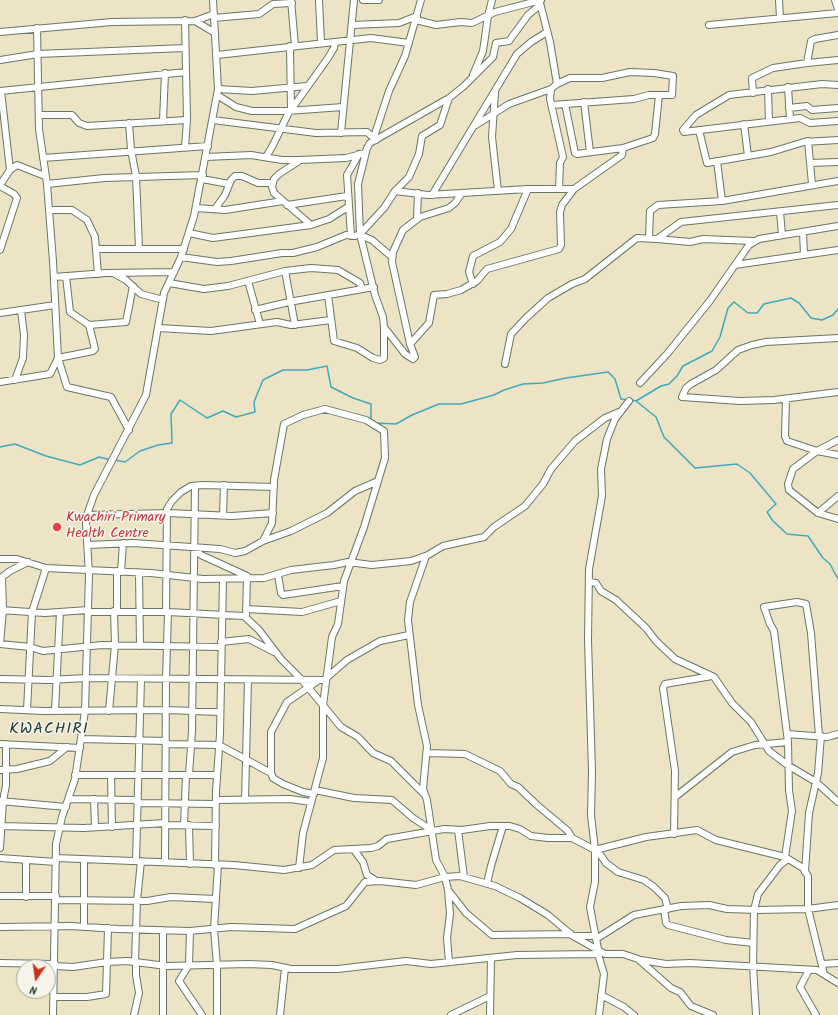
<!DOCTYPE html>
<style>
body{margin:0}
#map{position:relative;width:838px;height:1015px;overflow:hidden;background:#ece4c5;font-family:Kalam,sans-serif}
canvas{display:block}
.north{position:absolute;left:16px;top:959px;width:40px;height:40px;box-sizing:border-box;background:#f7f3e8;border:1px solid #a1aaa0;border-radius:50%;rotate:193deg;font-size:11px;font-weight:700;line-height:16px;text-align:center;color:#1f3d34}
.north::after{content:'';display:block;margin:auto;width:14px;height:18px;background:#c8321e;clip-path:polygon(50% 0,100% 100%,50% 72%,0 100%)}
</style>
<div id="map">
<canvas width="838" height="1015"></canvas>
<div class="north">N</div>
</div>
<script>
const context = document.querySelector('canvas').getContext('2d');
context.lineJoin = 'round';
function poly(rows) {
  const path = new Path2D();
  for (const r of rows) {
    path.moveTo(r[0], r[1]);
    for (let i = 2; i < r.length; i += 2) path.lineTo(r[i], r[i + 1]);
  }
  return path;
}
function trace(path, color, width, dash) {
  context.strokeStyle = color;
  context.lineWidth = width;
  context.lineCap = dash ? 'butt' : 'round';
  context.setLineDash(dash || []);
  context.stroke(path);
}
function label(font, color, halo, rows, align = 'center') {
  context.font = font + ' Kalam,sans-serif';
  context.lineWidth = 3;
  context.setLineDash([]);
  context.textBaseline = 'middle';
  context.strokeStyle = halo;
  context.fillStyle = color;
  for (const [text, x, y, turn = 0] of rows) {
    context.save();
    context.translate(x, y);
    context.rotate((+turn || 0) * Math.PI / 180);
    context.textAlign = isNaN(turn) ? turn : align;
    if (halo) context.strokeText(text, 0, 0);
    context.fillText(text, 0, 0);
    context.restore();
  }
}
trace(poly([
 [631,400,636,401,656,417,664,437,695,468,737,464,750,473,776,504,767,512,773,521,787,534,808,536,823,558,830,564,838,579],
 [636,401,661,386,669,384,677,376,683,366,712,351,720,337,728,308,734,302,748,313,757,313,764,304,791,298,799,303,811,318,822,320,833,315,838,309],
 [375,423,396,424,412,415,439,404,461,404,494,395,504,390,523,384,543,383,566,378,608,372,615,379,621,399,628,400],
 [0,447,15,444,46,456,80,465,99,457,111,460],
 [115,460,125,462,140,451,158,445,172,443,171,414,180,400,207,418,223,411,236,417,255,412,254,402,263,380,283,370,307,370,327,366,331,387,353,398,371,404,371,419]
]), '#3faabf', 1.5);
const minor = poly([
 [291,0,295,46],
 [319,0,321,42],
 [363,0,379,0],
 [779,0,780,18],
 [835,0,838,9],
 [540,3,550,42,557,84],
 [214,18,259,14,273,4,292,3],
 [416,20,436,25,461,22,472,23,495,12,541,0],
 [195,21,215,33],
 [352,25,399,23,417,16],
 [709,25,838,13],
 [37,28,39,129,47,184,53,261,58,358,67,387,111,397,129,430],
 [0,32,112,22,195,21,214,14],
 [290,46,291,110],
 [217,55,371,38,409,43],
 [0,60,38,54,185,48],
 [807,63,811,41,815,39,838,35],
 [473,75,483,51,488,16,492,0],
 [838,85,822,84,729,95,696,115,683,130,684,132,800,118,810,123,838,121],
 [788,87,790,119],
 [218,89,252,91,307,86],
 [551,89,550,99,563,157,560,163,559,189],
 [768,89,769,121],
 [0,91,186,72],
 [1,91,10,170],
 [495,93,492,137,498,191],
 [753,93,752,78,773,68,807,63,838,60],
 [217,95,236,107,252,111,287,111,343,107],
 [584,102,590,152],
 [565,104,575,153,577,154,623,148,653,138,655,134,659,95],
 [789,108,807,106,812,110,838,108],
 [39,115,72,115,79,123,87,126,187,120],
 [213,120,316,133,367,132,376,140],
 [163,121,165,73],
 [129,123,131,150,136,176,139,248],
 [744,124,748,156],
 [476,125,509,104,551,89,557,84,570,78,602,78,630,72,654,73,673,76,672,95,649,95,634,99,552,105],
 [699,130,707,163,771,152,804,142,838,140],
 [341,133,354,0],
 [374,137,389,91,405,56,421,0],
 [808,141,812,184],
 [185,147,187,120,185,20],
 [206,157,251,155,282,160,299,160,346,158,365,153],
 [266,157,273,145,288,114,328,58,334,48,335,42],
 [43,158,208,146],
 [299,161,279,174,274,179,272,187,274,193,311,225],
 [717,161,722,201],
 [810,163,838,162],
 [202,179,229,184],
 [47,184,104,178,203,175],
 [0,185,10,170,17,165,45,176],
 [0,186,14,194,17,198,0,250],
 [395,191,428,195,528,189,574,189],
 [432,195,517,54,531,42,547,32],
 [287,205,347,196],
 [196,208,225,210,283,201],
 [215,209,225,195,231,180,235,176,242,176,258,183,272,183],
 [49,210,72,210,87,220,95,237,98,274],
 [780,212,782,235],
 [417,219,418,193],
 [803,232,804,255],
 [189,233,213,238,311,225,329,219,348,207],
 [360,235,372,240,392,257],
 [351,236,347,175,359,154],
 [649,238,650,211,658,205,722,201,838,181],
 [657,239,690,242,703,239,753,241],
 [97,249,184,249],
 [181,257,217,262,231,261,282,253,293,253,317,247,346,235,355,236,360,234,384,208,395,191,409,177,419,154,422,136,440,125,449,98],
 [735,265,838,250],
 [285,271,295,325],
 [115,274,126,280,141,294,163,300],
 [54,277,106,273,174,272],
 [248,281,260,324],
 [169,283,204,289,228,286,285,271,311,268,338,270,360,283,362,289],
 [473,284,469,272,473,256,500,242,511,229,528,189],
 [328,295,334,341,357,348,373,358,380,360,384,358,384,327,383,317,375,295,360,234,358,184,367,148,370,143,449,98,464,86,493,57,496,43,509,41,528,15,540,5],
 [255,310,289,302,374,287],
 [0,313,55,305],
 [89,325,126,322,133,286],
 [384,327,405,354,413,359],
 [158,328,211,331,277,322,291,325,331,320],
 [838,338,766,342,752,345,738,350,716,370,691,384,686,388,682,397,740,401,774,400,838,392],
 [410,344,429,323,434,295,447,294,461,290,477,281,487,269,559,249,561,245,560,212,562,205,574,189,622,155,623,148],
 [413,359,415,357,410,344,392,262,393,252,403,230,420,217,449,208,455,203,462,193],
 [505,364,511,334,526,318,548,298,572,284,585,279,637,238,657,239,681,222,838,205],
 [15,380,23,358,24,335,21,310],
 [0,382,50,374,58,358,93,351,95,349,89,325,70,312,66,276],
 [640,383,667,354,709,302,749,245,759,239,838,226],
 [786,399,785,436,787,441,817,451,838,455],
 [838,440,817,451,793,469,788,484,789,490,818,513,838,519],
 [818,513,838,496],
 [87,515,168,513,232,516,273,513],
 [223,516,224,485],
 [88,545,133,543,220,549,235,553,245,551,263,541,291,531,327,513,355,491,378,481,385,458,384,431,366,420,325,409,303,415,284,424,274,480,272,523,263,541],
 [195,550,201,555,247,576,246,617],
 [426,556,410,602,408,620,418,705,427,746,423,789,427,800,436,860,445,877,448,890,450,914,447,938,449,962],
 [0,559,17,559,46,568,151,573,203,579,264,578,291,570,334,565,348,562,372,565,411,561,428,555,443,546,484,537,494,527,525,506,543,484,551,469,575,441,605,418,619,412],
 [117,571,117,611],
 [121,572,123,543],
 [139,573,140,646],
 [278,575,281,593,283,595,343,586],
 [590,582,596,583,601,591,616,600,646,628,656,641,675,659,714,677,732,703,751,722,769,751,789,766,816,782,838,802],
 [246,609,302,612,341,601],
 [0,610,45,613,88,610],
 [88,612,168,612,244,616,259,630,281,659,302,680,341,727,358,737,373,753,391,761,424,794],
 [166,612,167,509,172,501,181,492,191,486,203,485,274,487],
 [221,642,249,639,274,652],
 [0,644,30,647,43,651,102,645,221,647],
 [0,644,3,610,2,577,10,571,28,562],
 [0,679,49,680,86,678,324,680,347,660,380,641,409,635],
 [0,709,44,711,166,710,220,712],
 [27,710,32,612,46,568],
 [55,711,60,612],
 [109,711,115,645,114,611],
 [787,734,827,737,838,734],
 [81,739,166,741],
 [0,744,80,748],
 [166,744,219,745,271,773],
 [427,753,465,754,500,771,511,784,518,787,537,805,568,831,572,838],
 [0,770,17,769,50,761,67,747],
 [75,775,217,775],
 [111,775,112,827],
 [189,775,192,731,195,486],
 [315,790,354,798,392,800,413,818,430,829],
 [314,794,303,792,283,784,273,778,271,773,271,732,287,702,319,680],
 [675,797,732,752,755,745,788,742],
 [69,799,137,800],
 [94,799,95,827],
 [216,800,290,799,311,802],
 [245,800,248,680],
 [0,801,66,807],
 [137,803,216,804],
 [165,825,216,826],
 [184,825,186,775],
 [189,825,190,864],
 [1,826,84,828,165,823],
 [458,830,464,877],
 [674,834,675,771,663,688,665,684,712,676],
 [0,848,3,801,6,785,6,744],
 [354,850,363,862,367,875,375,880],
 [597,850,606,863,618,872,644,880,654,887,665,898,668,909],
 [785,857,792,811,789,790,788,742,774,631,770,624,764,607,797,602,806,604,811,633,819,736],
 [0,858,56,862],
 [56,858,234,865,284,870,312,865,334,850,371,848,378,846,387,839,444,829,462,830,490,826,510,826,520,829,531,836,548,838,572,838,595,850,646,837,697,830,716,840,785,857,803,868,808,876,808,909,824,974],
 [84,860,84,926],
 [136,861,141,679],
 [165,862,166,679,168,612],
 [215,865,216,791,220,734,223,579],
 [299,868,303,833,323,758,323,705,332,637,338,624,344,581,364,527,378,481],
 [805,872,809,813,818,773,821,736],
 [487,883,491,866,503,826],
 [448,890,466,913,492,935,571,934],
 [0,896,56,896],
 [26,897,26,860],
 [56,900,147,901,171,897,216,899],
 [664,909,666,923,668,925,726,940,753,943],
 [0,927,71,926,118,929,190,931,231,927,295,929,346,906,365,882,380,881,416,885,445,877,460,876,495,886,520,898,548,915,573,936,605,954,623,954,638,959,671,988,680,992,691,1006,713,1015],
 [163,930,163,1015],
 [190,931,189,965,179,981,202,1015],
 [573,936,595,936],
 [596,939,634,915,681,906,709,905,727,909,758,910,808,909,838,905],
 [593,954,598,949,590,907,595,882,595,850,591,815,592,771,588,640,589,569,602,496,601,469,607,439,615,419,629,401],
 [598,954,604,974,599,1015],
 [641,960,666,964,690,963,817,970,838,983],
 [135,961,137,901,141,861],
 [0,963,55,964],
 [822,964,838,963],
 [55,966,73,967,107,962,127,961,167,966,248,964,272,965,291,969,338,969,406,961,431,964,517,955,597,954],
 [809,970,800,987,816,1015],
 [601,995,624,1007,634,1015],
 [54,997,87,997,106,994,108,928],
 [53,1015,56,844,62,817,75,779,85,711,89,574,86,524,87,515,94,495,146,395,164,293,181,257,194,216,218,89,213,0],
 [134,1015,139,993,136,975,136,961],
 [217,1015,217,965,214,929,218,865],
 [280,1015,285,968],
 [451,1015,490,996],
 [490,1015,491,958],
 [756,1015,753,966,754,910,758,894,780,865,788,859]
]);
trace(minor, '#677767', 8);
trace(minor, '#fff', 6);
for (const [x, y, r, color] of [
 [57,527,5,"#e0444e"]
]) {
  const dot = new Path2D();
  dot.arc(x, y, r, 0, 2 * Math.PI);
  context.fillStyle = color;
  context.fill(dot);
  trace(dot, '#f7f3e8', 1.5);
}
label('14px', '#be3a42', '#f7f3e8', [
 ["Kwachiri Primary",66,519],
 ["Health Centre",66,535]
], 'left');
context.letterSpacing = '1px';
label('16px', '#1f3d34', '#f7f3e8', [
 ["KWACHIRI",49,730]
]);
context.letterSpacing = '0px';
</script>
